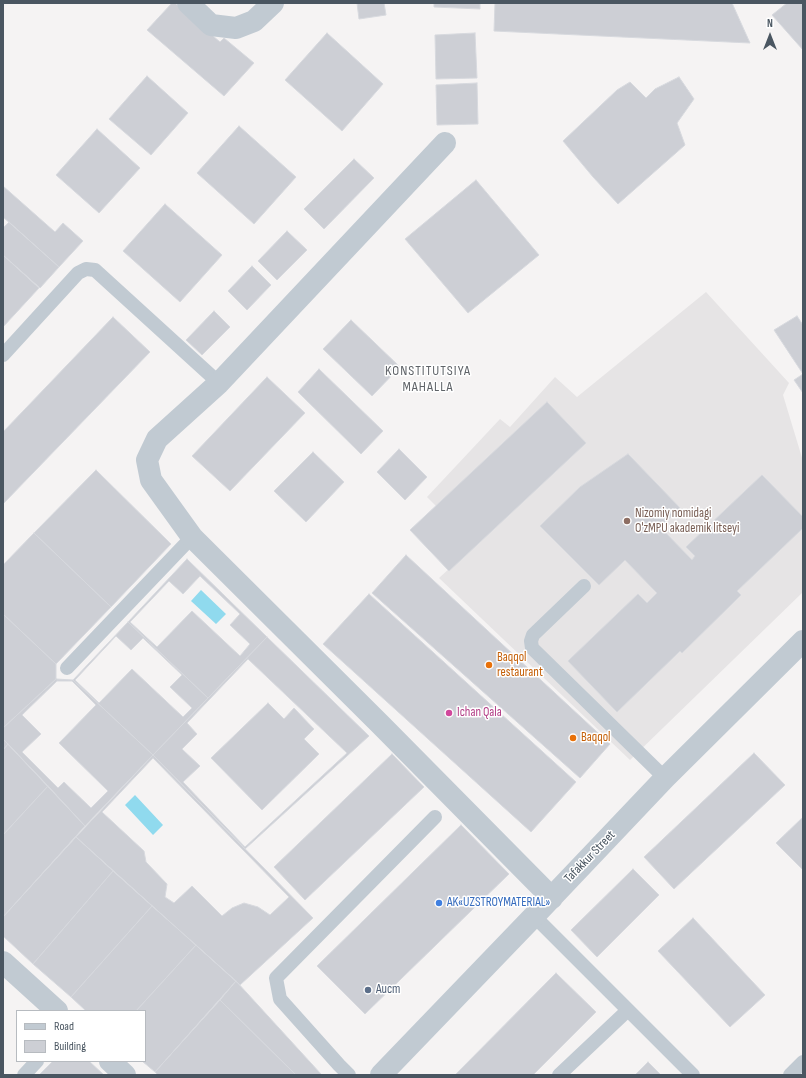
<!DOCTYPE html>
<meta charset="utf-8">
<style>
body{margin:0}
#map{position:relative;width:806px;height:1078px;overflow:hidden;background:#f5f3f3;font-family:"Sofia Sans Condensed",sans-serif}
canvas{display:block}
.frame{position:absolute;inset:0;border:4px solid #4a5661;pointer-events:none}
.legend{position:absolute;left:16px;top:1010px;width:130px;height:52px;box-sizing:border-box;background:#fff;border:1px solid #b7bbc0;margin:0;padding:5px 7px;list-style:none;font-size:12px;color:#4a5661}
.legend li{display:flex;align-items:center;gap:8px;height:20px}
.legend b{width:20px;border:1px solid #b7bbc0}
.north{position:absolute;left:750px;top:16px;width:40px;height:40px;-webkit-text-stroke:3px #fff;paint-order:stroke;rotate:0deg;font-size:11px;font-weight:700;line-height:16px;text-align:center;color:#4a5661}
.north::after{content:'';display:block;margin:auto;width:14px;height:18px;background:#4a5661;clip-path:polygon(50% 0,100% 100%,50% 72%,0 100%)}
</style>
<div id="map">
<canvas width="806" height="1078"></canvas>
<div class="frame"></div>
<ul class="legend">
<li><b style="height:5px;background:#c1cad2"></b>Road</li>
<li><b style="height:11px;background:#cdcfd5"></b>Building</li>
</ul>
<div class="north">N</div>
</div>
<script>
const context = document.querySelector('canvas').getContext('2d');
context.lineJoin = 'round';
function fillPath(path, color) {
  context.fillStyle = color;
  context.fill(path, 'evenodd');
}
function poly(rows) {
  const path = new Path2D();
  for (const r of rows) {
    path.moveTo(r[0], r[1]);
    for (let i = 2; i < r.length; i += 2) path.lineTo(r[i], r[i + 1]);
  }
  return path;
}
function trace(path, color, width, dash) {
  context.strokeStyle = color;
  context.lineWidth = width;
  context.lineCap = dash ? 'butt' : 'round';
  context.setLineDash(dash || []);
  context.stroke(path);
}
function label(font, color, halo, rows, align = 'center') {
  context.font = font + ' "Sofia Sans Condensed",sans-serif';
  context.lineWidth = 3;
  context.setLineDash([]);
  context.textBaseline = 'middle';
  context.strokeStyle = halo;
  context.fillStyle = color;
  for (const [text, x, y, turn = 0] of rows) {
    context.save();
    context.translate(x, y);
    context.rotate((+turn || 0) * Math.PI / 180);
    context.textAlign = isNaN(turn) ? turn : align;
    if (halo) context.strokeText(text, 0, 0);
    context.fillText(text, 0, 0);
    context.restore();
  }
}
fillPath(poly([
 [706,292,789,383,783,395,803,461,803,592,630,760,439,578,475,545,427,497,500,419,510,427,555,377,577,397]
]), '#e6e4e5');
fillPath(poly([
 [201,590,226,614,216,624,191,601],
 [135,795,163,825,153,835,125,805]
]), '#90daee');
const building = poly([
 [172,3,175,3,220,42,224,38,254,63,224,96,147,30,172,3],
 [357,3,384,3,386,15,359,19,357,3],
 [434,3,480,3,480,9,434,7,434,3],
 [495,3,732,3,750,43,494,31,495,3],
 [787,3,803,3,803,50,772,15,787,3],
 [327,33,383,84,342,131,285,80,327,33],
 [475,33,477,78,436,79,435,35,475,33],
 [147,76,188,113,151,155,109,119,147,76],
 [679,77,694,99,677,123,685,145,618,204,593,177,563,141,617,90,630,82,646,98,655,89,679,77],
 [477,83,478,124,437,125,436,85,477,83],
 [239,126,296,177,254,224,197,173,239,126],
 [97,129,140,168,99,213,56,175,97,129],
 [354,159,374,178,324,229,304,209,354,159],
 [476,180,539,255,468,313,405,239,476,180],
 [3,186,55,232,63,223,83,241,59,267,3,217,3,186],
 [165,204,222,255,180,302,123,251,165,204],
 [9,222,59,267,40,288,3,255,3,228,9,222],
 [287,231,307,250,277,280,258,261,287,231],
 [3,255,39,288,3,327,3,255],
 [252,266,271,285,247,310,228,291,252,266],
 [214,311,230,327,202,355,186,340,214,311],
 [797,316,803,325,803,393,794,380,803,374,774,330,797,316],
 [113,317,150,352,3,504,3,432,113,317],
 [351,320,400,367,372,396,323,349,351,320],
 [319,369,383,431,361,454,298,392,319,369],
 [267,377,305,413,230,491,192,456,267,377],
 [547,402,586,443,449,571,410,530,547,402],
 [399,449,427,477,405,500,377,472,399,449],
 [313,452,344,482,306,522,274,491,313,452],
 [628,454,680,508,660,527,692,560,695,556,686,547,762,475,803,517,803,528,737,591,741,595,682,653,680,651,617,712,568,661,638,594,647,603,657,593,625,560,599,585,540,526,580,487,628,454],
 [96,470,171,544,111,607,34,533,96,470],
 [34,533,111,607,56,664,3,614,3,565,34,533],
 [406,555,610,744,580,778,372,593,406,555],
 [187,559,267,637,208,698,128,622,187,559],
 [200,576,240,614,230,625,250,644,240,656,192,611,157,647,130,622,169,581,183,594,200,576],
 [369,594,576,782,531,832,323,644,369,594],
 [3,614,56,664,56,679,3,728,3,614],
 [128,622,208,698,153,755,73,680,128,622],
 [116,636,131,650,143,638,182,675,170,687,192,708,183,717,132,669,99,703,75,680,116,636],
 [267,637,369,736,245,849,153,755,267,637],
 [248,659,347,753,245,847,183,782,200,766,182,749,197,734,187,723,248,659],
 [56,679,73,680,153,755,85,826,3,739,3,728,56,679],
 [57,681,72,681,96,705,59,743,108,791,91,808,64,782,58,788,22,752,41,734,22,715,57,681],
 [268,703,284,719,294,708,314,729,304,739,319,754,262,810,211,758,268,703],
 [3,739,8,744,3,750,3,739],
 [8,744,48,786,3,835,3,750,8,744],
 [754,753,785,785,674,889,644,857,754,753],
 [392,754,424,787,305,900,274,867,392,754],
 [153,755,313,918,240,985,76,837,153,755],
 [153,758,289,897,270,915,258,907,244,903,232,908,222,916,192,886,174,903,165,897,167,884,146,862,144,851,102,812,153,758],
 [48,786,85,826,3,917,3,835,48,786],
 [803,817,803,870,776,843,803,817],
 [461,825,509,874,365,1014,317,966,461,825],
 [76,837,113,871,33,964,3,936,3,917,76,837],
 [633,869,659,895,597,957,571,930,633,869],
 [113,871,152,906,71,997,33,964,113,871],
 [152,906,196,945,136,1011,86,1011,71,997,152,906],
 [693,918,765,995,730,1027,658,951,693,918],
 [196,945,236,981,155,1072,142,1061,145,1061,145,1011,136,1011,196,945],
 [556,973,596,1012,533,1075,455,1075,556,973],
 [236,981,321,1074,321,1075,296,1075,220,1000,236,981],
 [220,1000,296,1075,158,1075,155,1072,220,1000],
 [53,1061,89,1061,104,1075,39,1075,53,1061],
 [648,1062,661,1075,635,1075,648,1062]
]);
fillPath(building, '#cdcfd5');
trace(building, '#d7d9de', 1);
trace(poly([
 [3,355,78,273,86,269,95,270,219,383],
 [584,586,533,635,531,641,532,648,665,778],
 [67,668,192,537],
 [534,916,693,1075],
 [24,1075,37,1061],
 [349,1075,339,1065,280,999,276,978,435,817],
 [559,1075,628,1010],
 [790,1075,803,1062]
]), '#c1cad2', 14);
trace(poly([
 [188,3,211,25,236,28,254,21,273,3],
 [445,143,219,383,157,439,147,460,151,480,192,537,380,724,552,898],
 [3,962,57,1011],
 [110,1061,125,1075],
 [381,1075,534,916,665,778,803,641]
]), '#c1cad2', 22);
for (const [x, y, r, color] of [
 [627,521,4,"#8d6e63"],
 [489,665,4,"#e8710a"],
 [449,713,4,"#d1479c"],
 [573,738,4,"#e8710a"],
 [439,903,4,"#3f7fe0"],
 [368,990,4,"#5c6f8a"]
]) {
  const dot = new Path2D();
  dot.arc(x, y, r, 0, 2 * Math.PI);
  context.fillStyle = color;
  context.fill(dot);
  trace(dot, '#fff', 1.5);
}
label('13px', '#785e54', '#fff', [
 ["Nizomiy nomidagi",635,514],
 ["O'zMPU akademik litseyi",635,529]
], 'left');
label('13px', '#c56008', '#fff', [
 ["Baqqol",497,658],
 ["restaurant",497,673],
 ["Baqqol",581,738]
], 'left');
label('13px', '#b23c85', '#fff', [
 ["Ichan Qala",457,713]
], 'left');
label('13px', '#4a5661', '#fff', [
 ["Tafakkur Street",590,857,-46]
]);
label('13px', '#366cbe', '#fff', [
 ["AK«UZSTROYMATERIAL»",447,903]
], 'left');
label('13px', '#4e5e75', '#fff', [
 ["Аист",376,990]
], 'left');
context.letterSpacing = '1px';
label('14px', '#5f6368', '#fff', [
 ["KONSTITUTSIYA",428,371],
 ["MAHALLA",428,387]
]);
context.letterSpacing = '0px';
</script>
